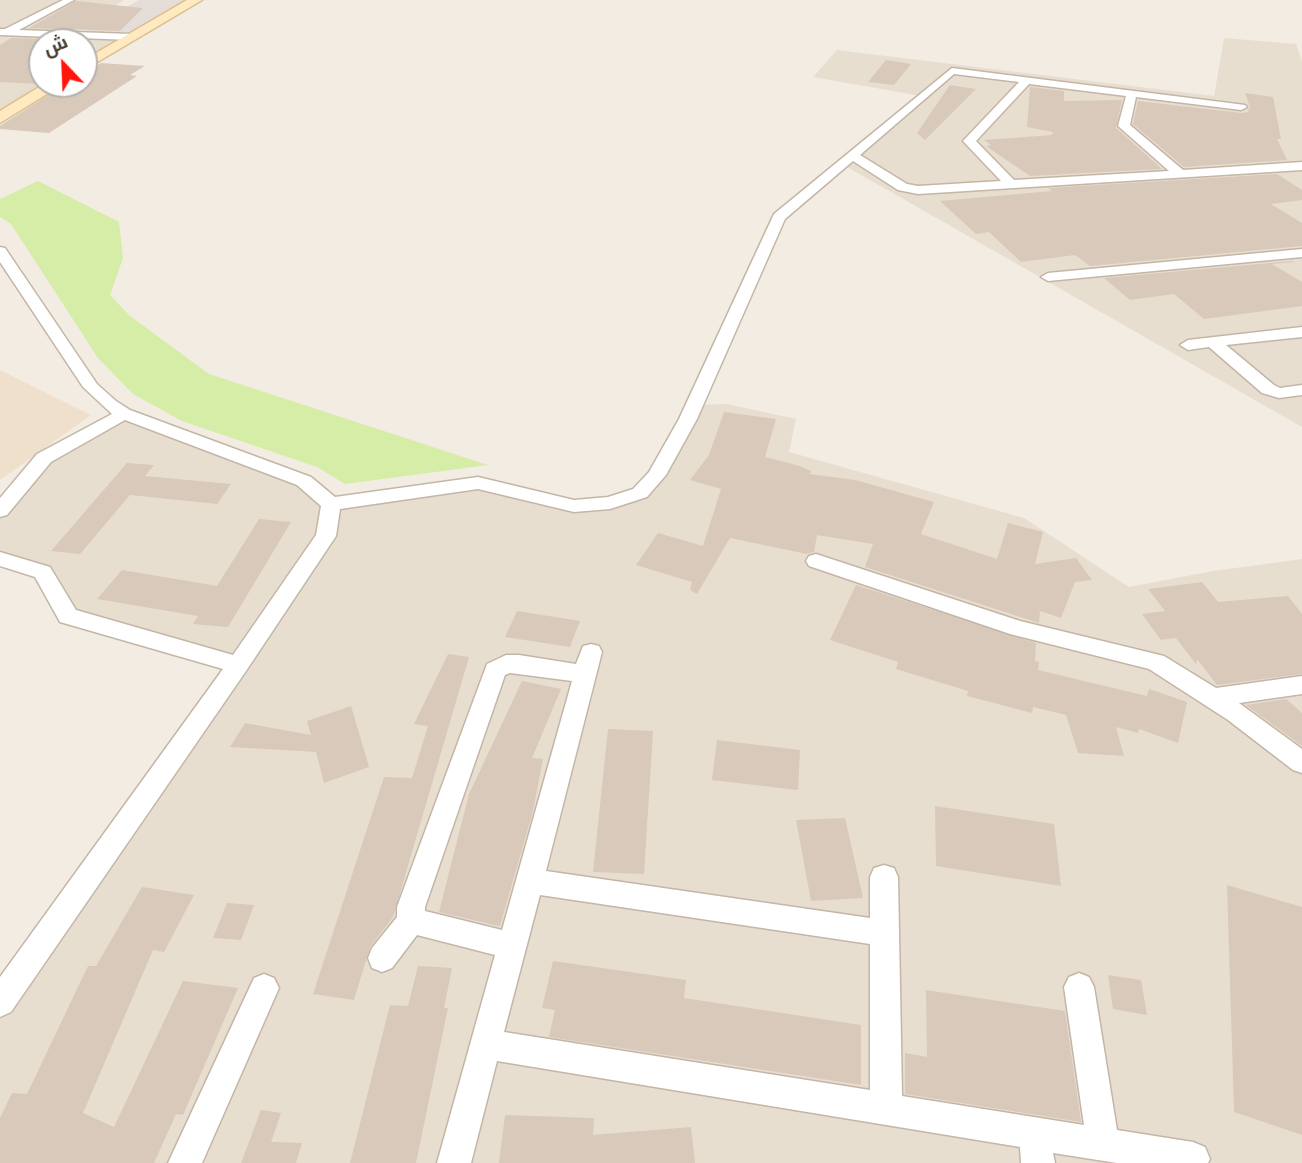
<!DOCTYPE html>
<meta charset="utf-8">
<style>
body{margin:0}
#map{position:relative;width:1302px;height:1163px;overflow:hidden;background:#f3ece3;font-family:Roboto,Cairo,sans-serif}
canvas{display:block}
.north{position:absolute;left:28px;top:28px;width:70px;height:70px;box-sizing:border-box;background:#fff;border:2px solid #b5b1ad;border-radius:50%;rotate:337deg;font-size:19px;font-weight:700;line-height:28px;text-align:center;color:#463c32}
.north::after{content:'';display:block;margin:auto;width:24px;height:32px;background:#ff160e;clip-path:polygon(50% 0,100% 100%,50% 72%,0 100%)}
</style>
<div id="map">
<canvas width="1302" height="1163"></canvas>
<div class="north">ش</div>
</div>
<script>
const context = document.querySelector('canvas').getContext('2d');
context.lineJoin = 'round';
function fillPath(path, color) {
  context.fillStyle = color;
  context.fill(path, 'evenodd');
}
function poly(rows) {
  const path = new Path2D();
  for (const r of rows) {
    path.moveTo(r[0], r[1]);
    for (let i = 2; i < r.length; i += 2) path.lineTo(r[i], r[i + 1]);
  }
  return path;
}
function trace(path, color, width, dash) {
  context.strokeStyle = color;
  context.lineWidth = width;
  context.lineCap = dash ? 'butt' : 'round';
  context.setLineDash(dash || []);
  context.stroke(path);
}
fillPath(poly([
 [0,0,124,0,67,35,132,37,84,66,84,42,42,42,42,84,55,84,0,118],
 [1224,38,1296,44,1302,61,1302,427,842,164,921,96,813,77,837,50,1214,96],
 [727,404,796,419,789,452,1024,518,1129,587,1213,571,1302,559,1302,1163,0,1163,0,1002,238,666,68,616,43,572,0,559,0,511,44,458,124,414,304,481,331,504,478,483,574,506,640,493,694,405]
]), '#e8ded0');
fillPath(poly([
 [139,0,191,0,144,30,112,34,82,33]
]), '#e5ded8');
fillPath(poly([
 [0,370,91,415,0,480]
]), '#eee0cb');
fillPath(poly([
 [38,181,119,222,123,258,110,295,130,316,209,374,488,465,345,484,317,467,182,421,133,394,98,358,11,224,0,217,0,199]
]), '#d5eda6');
fillPath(poly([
 [76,1,143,8,120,31,29,28],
 [11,38,42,39,42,82,0,108,38,84,0,82,0,45],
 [886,60,911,64,894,85,868,82],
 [101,63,145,66,130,75,137,76,49,133,0,129,0,126,65,84,84,84,84,73],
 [950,85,976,89,925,140,917,133],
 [1030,87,1064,91,1064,101,1122,100,1116,128,1162,169,1030,176,986,146,991,145,984,140,1052,135,1053,132,1027,127],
 [1245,93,1273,97,1281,139,1277,139,1287,160,1184,167,1133,124,1138,101,1241,113,1248,112,1250,107],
 [1277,174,1302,190,1302,200,1271,204,1302,223,1302,246,1090,266,1075,255,1021,262,989,232,976,234,940,201,1052,191,1048,188],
 [1292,261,1294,262,1272,264,1302,282,1302,306,1204,319,1174,294,1130,300,1104,278],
 [724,412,776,419,765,457,800,466,811,471,810,474,855,480,934,502,921,534,997,559,1008,523,1043,532,1035,564,1076,558,1092,580,1075,582,1061,618,1040,611,1039,623,865,567,873,544,817,535,814,552,807,554,730,538,697,594,690,590,692,582,636,565,658,533,703,546,721,489,690,480,709,455],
 [127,463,154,465,145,476,231,484,217,504,130,495,80,554,51,551],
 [259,519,291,522,228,627,193,624,198,616,97,599,122,570,217,586],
 [1202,582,1218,602,1288,596,1302,614,1302,674,1217,685,1197,659,1196,664,1176,638,1161,640,1142,614,1165,611,1148,589],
 [856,585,1036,643,1035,661,1039,662,1038,670,1147,696,1149,689,1187,702,1178,743,1139,729,1138,733,1116,727,1124,756,1078,753,1066,715,1033,707,1032,713,967,696,968,691,896,669,898,662,830,640],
 [517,611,580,621,570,647,505,637],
 [448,654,469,657,393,917,370,947,354,1000,313,994,384,777,412,778,428,726,414,724],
 [522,681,561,689,532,758,543,759,533,811,500,926,494,925,439,912,469,794],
 [1286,699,1302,713,1302,746,1246,705],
 [351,706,369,767,324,783,316,752,230,747,245,723,311,735,307,721],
 [608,729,653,731,644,874,593,872],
 [717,740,800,750,798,790,712,780],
 [935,806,1054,824,1061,886,936,866],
 [845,818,863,898,811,901,796,820],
 [1227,885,1302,907,1302,1135,1234,1112],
 [142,887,194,895,164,952,153,950,83,1113,114,1127,183,981,238,988,183,1115,176,1114,154,1163,0,1163,0,1118,12,1093,27,1094,88,966,96,966],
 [227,903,254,905,241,940,213,938],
 [553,961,686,980,684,998,861,1025,861,1085,549,1037,555,1010,542,1008],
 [418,966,452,968,444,1008,448,1008,416,1163,350,1163,390,1005,408,1006],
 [1108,975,1141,980,1147,1015,1113,1009],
 [926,990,1065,1011,1081,1122,905,1094,905,1053,927,1057],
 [261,1110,281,1113,271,1142,302,1143,296,1163,241,1163],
 [505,1115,594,1118,593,1135,691,1127,695,1163,499,1163]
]), '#d9c9ba');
const street = poly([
 [63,0,74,0,19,30,131,34,136,37,131,40,0,35,0,29,5,29,63,0],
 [952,68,1245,105,1247,107,1241,110,1136,97,1130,125,1183,170,1302,162,1302,170,918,194,898,190,853,161,785,219,697,419,666,475,647,497,610,509,574,512,478,489,340,509,336,536,246,671,11,1012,0,1017,0,977,223,669,60,622,35,577,0,566,0,552,50,567,76,610,233,655,316,535,321,506,297,485,125,420,51,462,7,515,0,517,0,498,37,454,112,414,83,387,0,262,0,247,5,248,97,384,116,401,130,410,311,477,335,497,478,477,574,500,608,497,633,489,649,472,679,419,774,214,952,68],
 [954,74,1019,82,963,141,1001,181,918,186,907,184,860,155,954,74],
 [1029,84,1126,96,1118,126,1169,171,1014,180,976,141,1029,84],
 [1302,249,1302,257,1048,281,1041,277,1048,273,1302,249],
 [1302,327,1302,337,1226,345,1274,385,1280,388,1302,385,1302,395,1279,398,1262,393,1209,347,1188,350,1180,345,1188,340,1302,327],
 [816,554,1020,621,1164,656,1216,688,1302,676,1302,694,1239,703,1302,749,1302,773,1293,770,1228,720,1149,669,1010,634,809,566,806,561,809,556,816,554],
 [591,644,599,646,602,652,546,871,870,918,870,877,874,868,884,865,894,868,898,877,902,1096,1084,1125,1064,987,1069,977,1079,973,1089,977,1094,987,1117,1130,1193,1142,1205,1147,1210,1159,1208,1163,1117,1163,1053,1153,1055,1163,1021,1163,1020,1147,497,1061,471,1163,437,1163,495,955,417,935,392,968,382,972,372,968,368,958,372,948,397,917,397,907,487,664,506,655,519,655,576,664,583,646,591,644],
 [510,673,572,681,502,930,425,911,425,907,505,675,510,673],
 [540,895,870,944,870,1090,504,1032,540,895],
 [264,974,274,978,279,988,202,1163,168,1163,254,978,264,974]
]);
const secondary = poly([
 [187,0,202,0,84,70,84,60,187,0],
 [44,84,63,84,0,123,0,111,44,84]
]);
trace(street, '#c3b6a7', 3);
trace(secondary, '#dbbf8f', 3);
fillPath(street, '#fff');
fillPath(secondary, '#ffe9c1');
</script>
